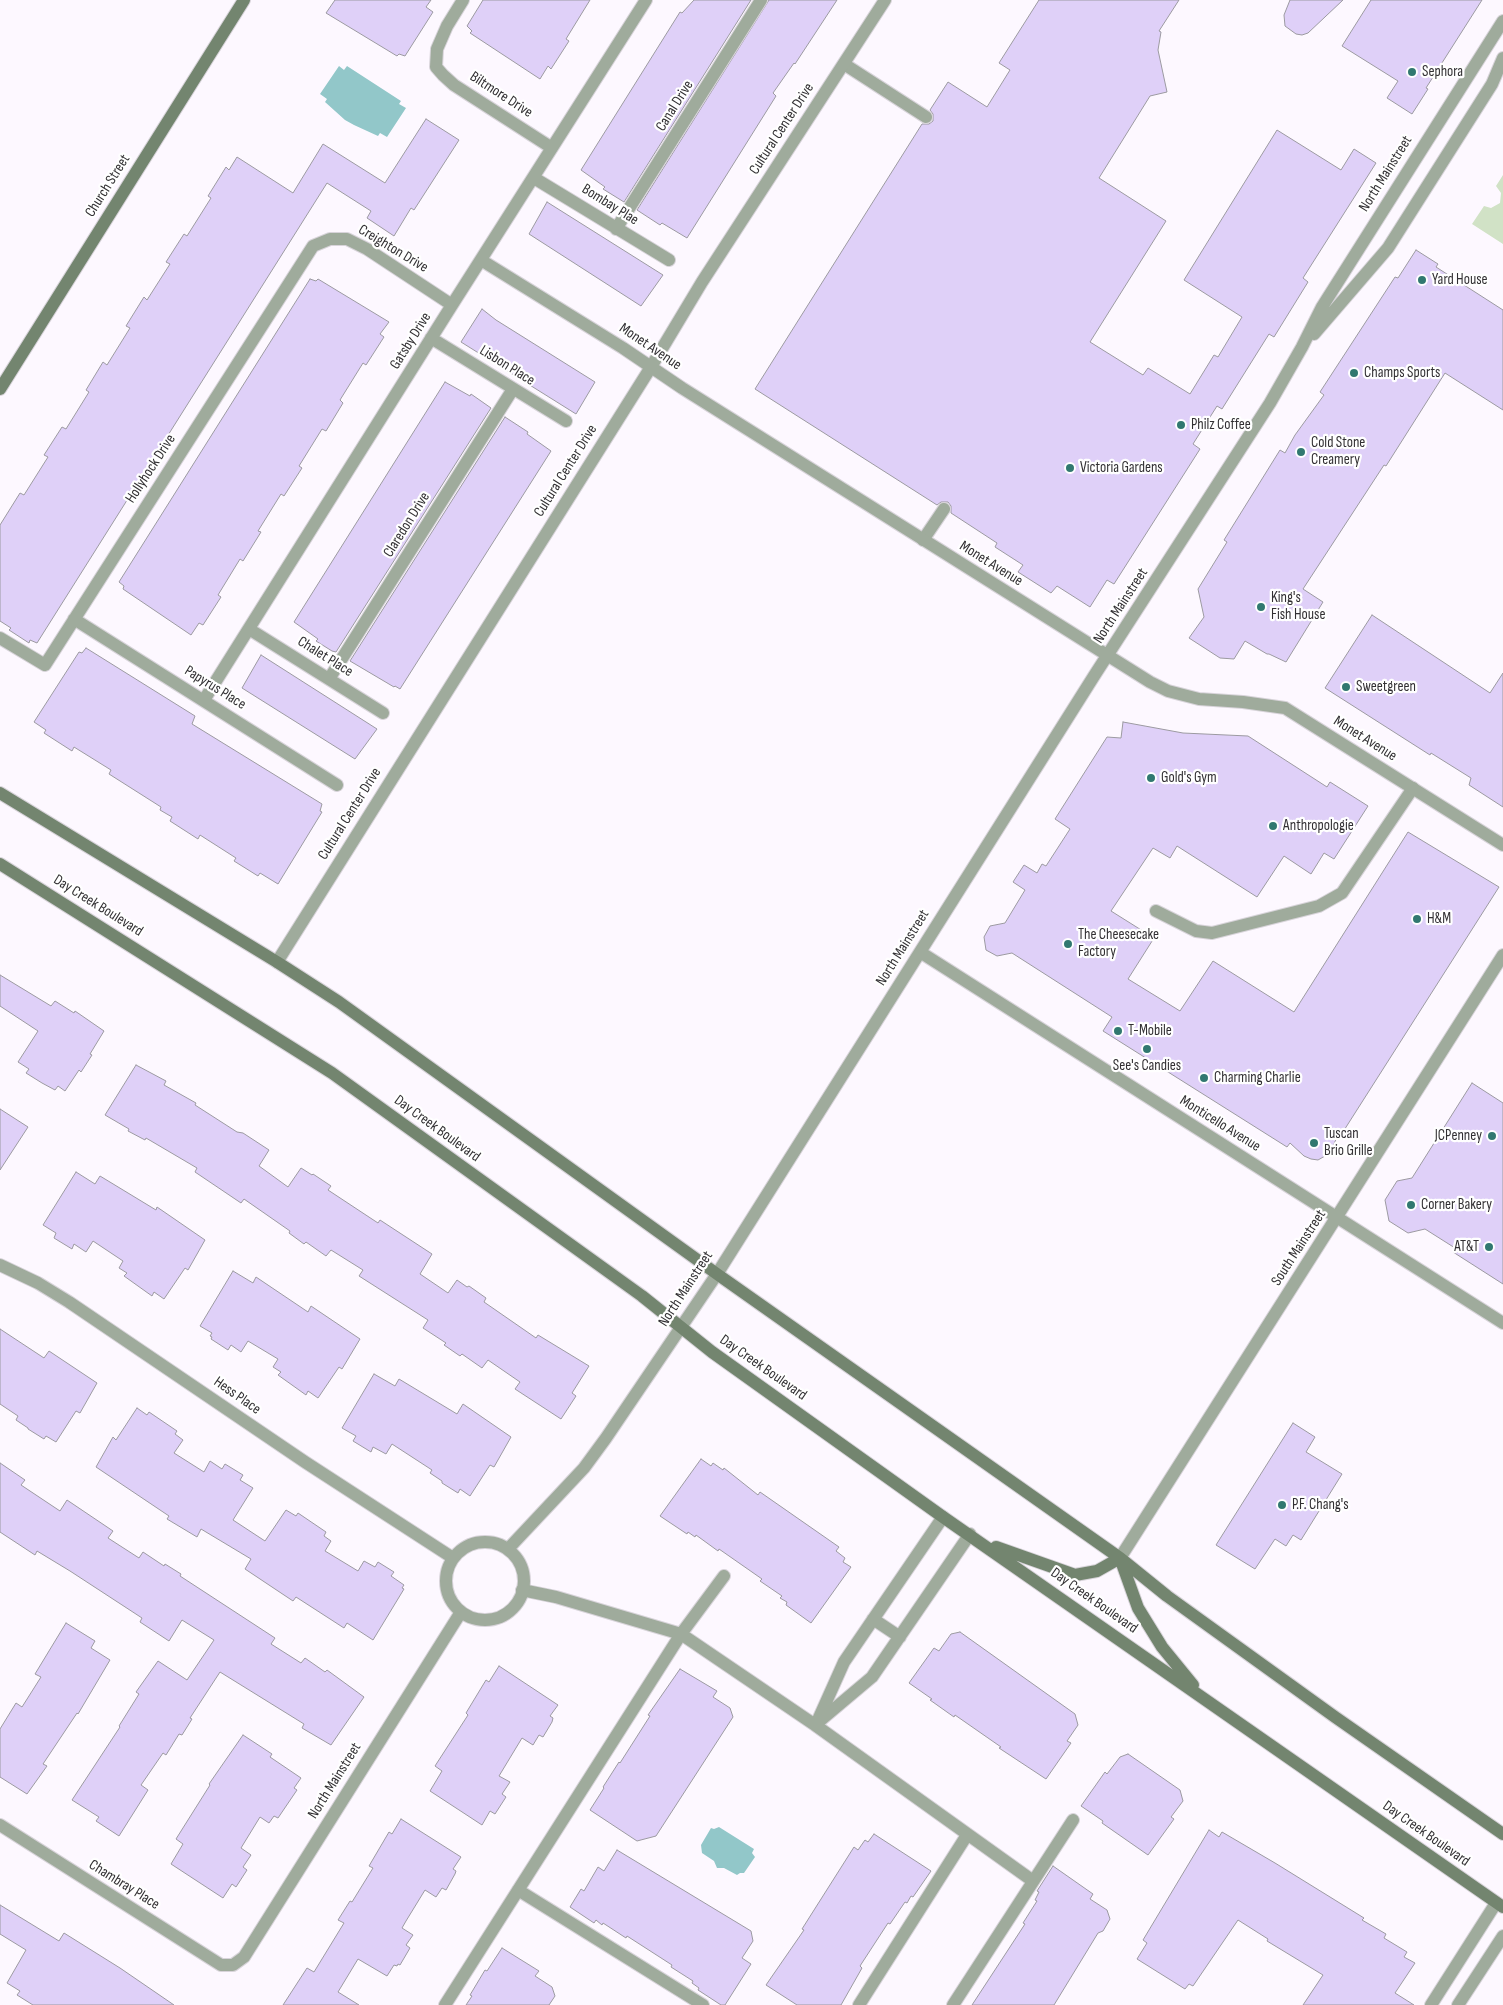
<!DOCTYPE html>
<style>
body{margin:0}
canvas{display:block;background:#fdf8ff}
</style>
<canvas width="1503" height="2005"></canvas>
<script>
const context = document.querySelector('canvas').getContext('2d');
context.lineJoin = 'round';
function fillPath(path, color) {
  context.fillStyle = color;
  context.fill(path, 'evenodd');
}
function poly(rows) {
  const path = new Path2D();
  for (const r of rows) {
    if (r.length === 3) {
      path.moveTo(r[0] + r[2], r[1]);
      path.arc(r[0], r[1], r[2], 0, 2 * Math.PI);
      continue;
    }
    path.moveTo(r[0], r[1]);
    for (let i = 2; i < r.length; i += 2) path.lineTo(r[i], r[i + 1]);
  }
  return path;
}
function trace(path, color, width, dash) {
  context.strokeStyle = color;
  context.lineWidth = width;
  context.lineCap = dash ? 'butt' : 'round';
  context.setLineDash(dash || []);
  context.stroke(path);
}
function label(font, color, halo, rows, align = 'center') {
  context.font = font + ' "Sofia Sans Condensed",sans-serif';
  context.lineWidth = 4.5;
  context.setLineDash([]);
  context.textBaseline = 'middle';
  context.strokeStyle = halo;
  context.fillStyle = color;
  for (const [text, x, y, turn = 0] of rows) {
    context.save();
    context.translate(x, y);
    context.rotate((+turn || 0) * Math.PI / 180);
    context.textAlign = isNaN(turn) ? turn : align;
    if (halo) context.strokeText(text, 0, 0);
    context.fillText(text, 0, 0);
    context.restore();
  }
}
fillPath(poly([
 [1503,175,1503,244,1472,224,1484,206,1491,208,1500,203,1501,193,1496,186]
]), '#d1e2c6');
fillPath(poly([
 [339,66,344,70,347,66,401,101,399,104,406,108,387,137,380,133,378,136,354,125,345,120,325,102,327,99,320,94],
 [719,1827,754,1849,752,1853,755,1857,744,1873,740,1873,737,1875,724,1868,717,1868,714,1861,702,1853,701,1845,711,1828,714,1829]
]), '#92c7c9');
const building = poly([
 [335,0,431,0,426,7,433,12,405,56,399,54,397,56,326,13,335,0],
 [483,0,590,0,566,39,569,41,551,69,548,66,540,79,470,33,472,31,467,26,483,0],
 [694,0,751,0,624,202,603,189,605,187,581,170,680,12,682,13,694,0],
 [769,0,837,0,795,64,794,63,773,93,776,96,687,238,662,223,660,225,637,210,769,0],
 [1039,0,1179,0,1159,31,1161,32,1158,50,1167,92,1150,96,1099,178,1166,221,1090,342,1143,375,1148,368,1190,394,1214,355,1218,357,1242,317,1184,280,1277,130,1341,170,1354,149,1376,163,1303,278,1308,282,1274,337,1269,334,1222,409,1217,406,1193,444,1200,449,1114,584,1107,580,1090,607,1057,586,1051,593,1018,572,1023,565,995,547,997,543,951,513,951,506,948,502,941,502,937,505,755,389,922,124,929,124,933,121,933,114,930,110,948,82,987,107,1010,70,999,63,1039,0],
 [1290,0,1343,0,1308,33,1302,35,1296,34,1285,26,1284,15,1290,0],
 [1371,0,1482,0,1426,88,1428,89,1412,114,1387,98,1398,81,1342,46,1371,0],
 [426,119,459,140,414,210,411,208,394,236,367,218,371,211,327,183,37,643,30,640,29,643,9,630,11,628,0,621,0,525,20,493,24,495,48,457,44,455,62,427,66,429,89,392,86,390,103,362,107,365,130,328,126,326,144,297,147,300,170,264,166,262,184,234,187,236,211,198,208,196,226,167,229,170,237,157,293,193,323,144,385,183,426,119],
 [547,202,663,275,641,306,529,234,547,202],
 [1416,250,1438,264,1436,267,1503,310,1503,410,1445,373,1386,466,1384,465,1303,589,1323,602,1286,662,1269,654,1267,654,1245,641,1234,659,1220,658,1189,638,1204,617,1198,589,1227,542,1224,540,1280,450,1285,453,1295,435,1324,395,1320,392,1395,277,1398,278,1416,250],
 [310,279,316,281,318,279,389,322,380,334,384,337,366,365,363,363,340,400,343,403,326,431,322,429,299,466,302,468,284,496,281,494,258,531,261,532,243,561,240,559,218,595,221,597,203,625,199,623,191,635,123,589,124,586,119,582,310,279],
 [482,309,496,320,595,382,576,414,461,342,482,309],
 [445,382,470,396,471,394,491,408,336,652,332,651,316,641,318,639,294,622,445,382],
 [505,417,528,432,527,434,551,451,400,689,395,686,394,687,350,661,505,417],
 [1372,615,1490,693,1503,673,1503,807,1469,785,1471,778,1431,753,1430,755,1325,688,1372,615],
 [86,648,195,716,192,724,322,804,320,811,322,812,278,884,260,873,258,876,234,861,236,858,200,835,198,839,170,821,172,817,160,810,161,807,109,774,111,770,74,747,72,751,44,733,46,730,34,722,79,652,82,653,86,648],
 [261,655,377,729,355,759,242,688,261,655],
 [1123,722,1183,733,1248,736,1327,787,1330,782,1368,806,1334,859,1324,853,1311,874,1284,856,1257,897,1177,846,1170,858,1153,848,1111,911,1154,938,1128,979,1180,1011,1213,961,1294,1012,1408,832,1499,887,1341,1135,1339,1133,1331,1150,1325,1156,1318,1160,1311,1159,1304,1156,1290,1143,1287,1147,1103,1031,1112,1017,1012,953,997,956,986,950,984,937,990,926,1005,923,1025,890,1013,882,1024,865,1037,873,1042,864,1046,866,1070,829,1055,819,1107,737,1121,738,1123,722],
 [0,975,51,1006,55,1001,74,1013,75,1011,104,1031,90,1054,92,1055,81,1072,79,1070,65,1091,58,1086,55,1090,42,1083,26,1073,29,1069,18,1062,38,1031,0,1006,0,975],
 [136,1065,166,1081,164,1085,196,1103,195,1105,237,1132,243,1133,269,1150,259,1166,288,1187,301,1168,312,1175,313,1174,331,1186,328,1190,378,1223,380,1220,432,1254,420,1274,448,1293,457,1280,467,1287,469,1286,486,1298,484,1302,536,1338,538,1335,589,1366,572,1393,576,1396,561,1419,515,1389,520,1382,488,1360,482,1368,462,1354,460,1356,444,1345,446,1343,423,1328,428,1320,359,1276,363,1270,331,1250,326,1256,306,1242,304,1244,289,1233,290,1231,244,1199,241,1203,195,1172,197,1168,146,1138,145,1140,128,1131,129,1129,105,1115,136,1065],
 [1472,1083,1503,1103,1503,1284,1453,1252,1455,1248,1425,1229,1408,1233,1389,1221,1385,1200,1397,1181,1412,1178,1472,1083],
 [0,1109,28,1127,0,1170,0,1109],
 [76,1172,95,1184,100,1176,156,1210,157,1207,205,1240,188,1270,185,1268,164,1299,154,1292,152,1296,124,1276,127,1273,119,1268,123,1261,93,1241,86,1252,74,1244,72,1249,54,1238,56,1233,43,1225,76,1172],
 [233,1271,253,1283,256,1277,308,1312,311,1306,360,1339,342,1369,339,1367,318,1398,308,1391,306,1395,278,1375,281,1372,273,1367,278,1359,248,1341,241,1352,231,1345,228,1350,211,1339,212,1337,210,1336,212,1333,200,1326,233,1271],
 [0,1329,44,1358,49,1351,97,1383,80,1413,76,1411,56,1442,46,1436,44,1439,28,1429,28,1428,16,1420,18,1416,0,1404,0,1329],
 [374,1374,395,1386,399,1379,457,1414,463,1404,511,1437,494,1467,490,1465,470,1496,460,1489,458,1493,442,1483,442,1481,430,1473,432,1470,392,1444,386,1454,373,1447,371,1452,353,1441,356,1436,342,1428,374,1374],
 [137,1408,147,1415,149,1412,177,1431,175,1434,183,1440,174,1453,204,1472,210,1461,222,1469,225,1464,243,1475,240,1480,253,1488,233,1520,265,1541,286,1510,296,1516,298,1513,326,1532,324,1536,331,1541,325,1551,358,1571,364,1561,375,1567,378,1562,394,1572,391,1576,404,1585,402,1588,404,1589,373,1640,347,1623,344,1628,296,1597,293,1601,245,1569,251,1559,201,1529,197,1537,167,1519,169,1516,96,1467,113,1437,116,1440,137,1408],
 [1293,1423,1315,1437,1306,1452,1342,1474,1301,1540,1293,1535,1286,1546,1275,1539,1255,1569,1216,1545,1293,1423],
 [701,1459,711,1466,713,1463,723,1470,724,1468,758,1495,760,1492,839,1547,836,1551,845,1558,843,1562,851,1567,811,1623,786,1605,787,1602,780,1598,782,1596,760,1581,762,1579,719,1549,718,1551,696,1535,695,1537,688,1532,687,1534,660,1516,701,1459],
 [0,1463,25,1480,21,1485,60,1511,67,1500,113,1531,108,1538,139,1558,143,1552,164,1566,165,1564,181,1574,180,1576,275,1638,271,1644,301,1663,305,1658,325,1672,327,1670,364,1697,331,1745,302,1728,304,1724,220,1672,190,1718,192,1719,182,1735,179,1734,166,1755,163,1753,141,1785,148,1790,119,1836,96,1821,99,1817,72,1800,120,1727,119,1726,139,1694,136,1692,158,1661,187,1680,214,1640,182,1620,169,1641,140,1622,142,1618,70,1571,37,1551,35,1555,0,1532,0,1463],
 [66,1623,95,1641,91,1648,110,1660,78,1714,77,1713,43,1764,47,1766,27,1794,0,1777,0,1729,16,1703,22,1707,41,1677,35,1674,66,1623],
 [960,1632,1075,1714,1078,1725,1067,1741,1071,1743,1046,1779,999,1748,1001,1747,955,1715,954,1717,930,1700,932,1699,909,1683,934,1648,939,1651,951,1634,960,1632],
 [499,1666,558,1705,550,1716,553,1718,552,1722,543,1737,539,1735,533,1745,522,1738,499,1776,510,1782,502,1794,506,1797,495,1814,490,1811,482,1825,430,1791,442,1771,435,1766,468,1715,466,1713,486,1680,489,1682,499,1666],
 [680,1669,717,1691,713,1697,730,1708,733,1717,656,1836,637,1841,590,1810,604,1788,603,1787,619,1762,620,1763,650,1716,648,1715,680,1669],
 [243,1735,272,1754,270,1757,301,1778,294,1788,297,1790,278,1818,274,1816,269,1823,260,1817,241,1848,251,1855,243,1867,247,1870,236,1887,232,1884,223,1898,171,1864,183,1844,176,1839,210,1785,209,1784,243,1735],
 [1128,1754,1180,1790,1183,1801,1171,1817,1174,1819,1148,1855,1102,1823,1103,1821,1081,1806,1105,1772,1107,1774,1120,1757,1128,1754],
 [401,1819,461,1857,453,1869,456,1871,455,1874,446,1890,442,1888,436,1897,425,1890,406,1921,402,1928,413,1935,406,1945,410,1948,400,1965,398,1964,397,1966,394,1965,387,1976,358,1959,338,1992,359,2005,283,2005,307,1968,314,1972,344,1923,338,1920,350,1901,352,1902,373,1868,369,1866,389,1832,392,1834,401,1819],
 [1209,1830,1219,1837,1222,1832,1275,1863,1364,1918,1362,1920,1386,1934,1384,1938,1407,1952,1404,1957,1415,1963,1395,1993,1414,2005,1303,2005,1323,1975,1267,1941,1268,1939,1238,1920,1193,1986,1189,1984,1185,1989,1137,1959,1147,1943,1143,1940,1209,1830],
 [874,1834,931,1871,913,1897,911,1896,907,1903,905,1902,890,1924,888,1923,860,1966,862,1968,841,2005,797,2005,766,1985,804,1930,802,1929,854,1847,858,1850,865,1840,868,1842,874,1834],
 [617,1850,751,1931,753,1941,742,1958,751,1964,725,2005,721,2005,698,1990,699,1988,692,1983,693,1981,671,1967,672,1965,627,1936,626,1938,603,1923,602,1925,596,1920,594,1923,570,1907,581,1889,584,1891,598,1867,604,1871,617,1850],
 [1053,1866,1093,1894,1090,1899,1107,1910,1110,1919,1103,1931,1098,1933,1054,2005,972,2005,1025,1924,1023,1923,1037,1901,1035,1900,1039,1892,1037,1891,1053,1866],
 [0,1905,59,1941,64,1933,120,1968,174,2005,33,2005,17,1995,20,1991,7,1983,26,1950,0,1934,0,1905],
 [502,1948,539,1971,535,1976,552,1987,555,1996,549,2005,466,2005,472,1996,470,1995,485,1970,487,1971,502,1948]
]);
fillPath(building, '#dfd0f8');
trace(building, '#9c9aa1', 1);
const lane = poly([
 [844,64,926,117],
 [923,540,944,509],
 [1156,911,1196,931,1212,933,1319,906,1342,893,1413,788],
 [522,1590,556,1597,681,1634,815,1725,1033,1881],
 [873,1619,900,1637],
 [818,1720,844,1662,943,1517],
 [815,1725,872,1677,970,1534],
 [518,1890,703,2005],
 [445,2005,681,1634,724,1576],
 [859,2005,967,1835],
 [953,2005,1073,1820],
 [1431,2005,1496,1903],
 [1458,2005,1503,1936]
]);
const street = poly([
 [463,0,447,26,437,49,436,67,443,75,454,85,552,148],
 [534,178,669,260],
 [616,229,761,0],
 [481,260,623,348,682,388,1150,682,1168,691,1199,699,1243,702,1285,708,1503,845],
 [1314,334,1388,248,1492,84,1503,58],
 [431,338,566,421],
 [74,619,337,785],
 [249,629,383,713],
 [0,638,45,665,313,246,330,239,347,239,367,249,452,305],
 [329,679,513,389],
 [204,700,452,305,646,0],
 [920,952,1503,1323],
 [277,962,651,367,702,282,885,0],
 [0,1265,38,1283,69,1302,305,1462,453,1558],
 [485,1581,39],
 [508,1549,584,1468,606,1438,717,1274,1094,676,1270,403,1302,347,1322,307,1503,21],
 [1120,1558,1503,955],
 [0,1825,221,1965,233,1965,244,1957,461,1612]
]);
const secondary = poly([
 [0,389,244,0],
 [0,793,277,962,339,1002,717,1274,1120,1558,1167,1596,1335,1717,1503,1834],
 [0,864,332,1073,642,1296,712,1352,943,1517,1503,1907],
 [996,1547,1075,1575,1097,1571,1120,1558],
 [1120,1558,1138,1608,1162,1647,1193,1685]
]);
trace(lane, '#d8d4da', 14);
trace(street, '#d8d4da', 14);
trace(secondary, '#d8d4da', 14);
trace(lane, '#9fab9c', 12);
trace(street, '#9fab9c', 12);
trace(secondary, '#73856f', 12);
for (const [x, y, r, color] of [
 [1412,72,5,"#317870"],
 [1422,280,5,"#317870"],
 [1354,373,5,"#317870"],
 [1181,425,5,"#317870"],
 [1301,452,5,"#317870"],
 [1070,468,5,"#317870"],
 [1261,607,5,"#317870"],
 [1346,687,5,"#317870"],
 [1151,778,5,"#317870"],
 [1273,826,5,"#317870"],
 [1417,919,5,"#317870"],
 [1068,944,5,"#317870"],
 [1118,1031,5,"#317870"],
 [1147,1049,5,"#317870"],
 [1204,1078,5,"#317870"],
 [1492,1136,5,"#317870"],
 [1314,1143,5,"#317870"],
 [1411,1205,5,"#317870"],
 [1489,1247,5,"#317870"],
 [1282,1505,5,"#317870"]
]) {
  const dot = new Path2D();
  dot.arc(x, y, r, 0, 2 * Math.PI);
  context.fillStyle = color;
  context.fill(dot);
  trace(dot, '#fff', 2);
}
label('15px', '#323033', '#fff', [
 ["Sephora",1422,72],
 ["Yard House",1432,280],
 ["Champs Sports",1364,373],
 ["Philz Coffee",1191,425],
 ["Cold Stone",1311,443],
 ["Creamery",1311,460],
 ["Victoria Gardens",1080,468],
 ["King's",1271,598],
 ["Fish House",1271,615],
 ["Sweetgreen",1356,687],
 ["Gold's Gym",1161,778],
 ["Anthropologie",1283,826],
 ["H&M",1427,919],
 ["The Cheesecake",1078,935],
 ["Factory",1078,952],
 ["T-Mobile",1128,1031],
 ["See's Candies",1147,1066,"center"],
 ["Charming Charlie",1214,1078],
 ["Tuscan",1324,1134],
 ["Brio Grille",1324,1151],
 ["JCPenney",1482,1136,"right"],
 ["Corner Bakery",1421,1205],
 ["AT&T",1479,1247,"right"],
 ["P.F. Chang's",1292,1505]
], 'left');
label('15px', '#323033', '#fff', [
 ["Biltmore Drive",501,95,33],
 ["Canal Drive",675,106,-58],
 ["Cultural Center Drive",782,129,-57],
 ["North Mainstreet",1386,174,-58],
 ["Church Street",108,186,-58],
 ["Bombay Plae",610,205,32],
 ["Creighton Drive",393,249,31],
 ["Gatsby Drive",411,341,-58],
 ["Monet Avenue",650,347,34],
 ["Lisbon Place",507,366,32],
 ["Hollyhock Drive",151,469,-57],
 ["Cultural Center Drive",566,471,-58],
 ["Claredon Drive",407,525,-58],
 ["Monet Avenue",991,564,32],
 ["North Mainstreet",1121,606,-57],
 ["Chalet Place",325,657,32],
 ["Papyrus Place",215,688,32],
 ["Monet Avenue",1365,739,32],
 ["Cultural Center Drive",350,814,-58],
 ["Day Creek Boulevard",98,906,32],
 ["North Mainstreet",903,948,-58],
 ["Monticello Avenue",1220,1124,32],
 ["Day Creek Boulevard",437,1129,36],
 ["South Mainstreet",1299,1248,-57],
 ["North Mainstreet",686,1289,-57],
 ["Day Creek Boulevard",763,1368,35],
 ["Hess Place",237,1396,35],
 ["Day Creek Boulevard",1094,1601,35],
 ["North Mainstreet",335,1781,-58],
 ["Day Creek Boulevard",1426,1834,35],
 ["Chambray Place",124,1885,32]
]);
</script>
